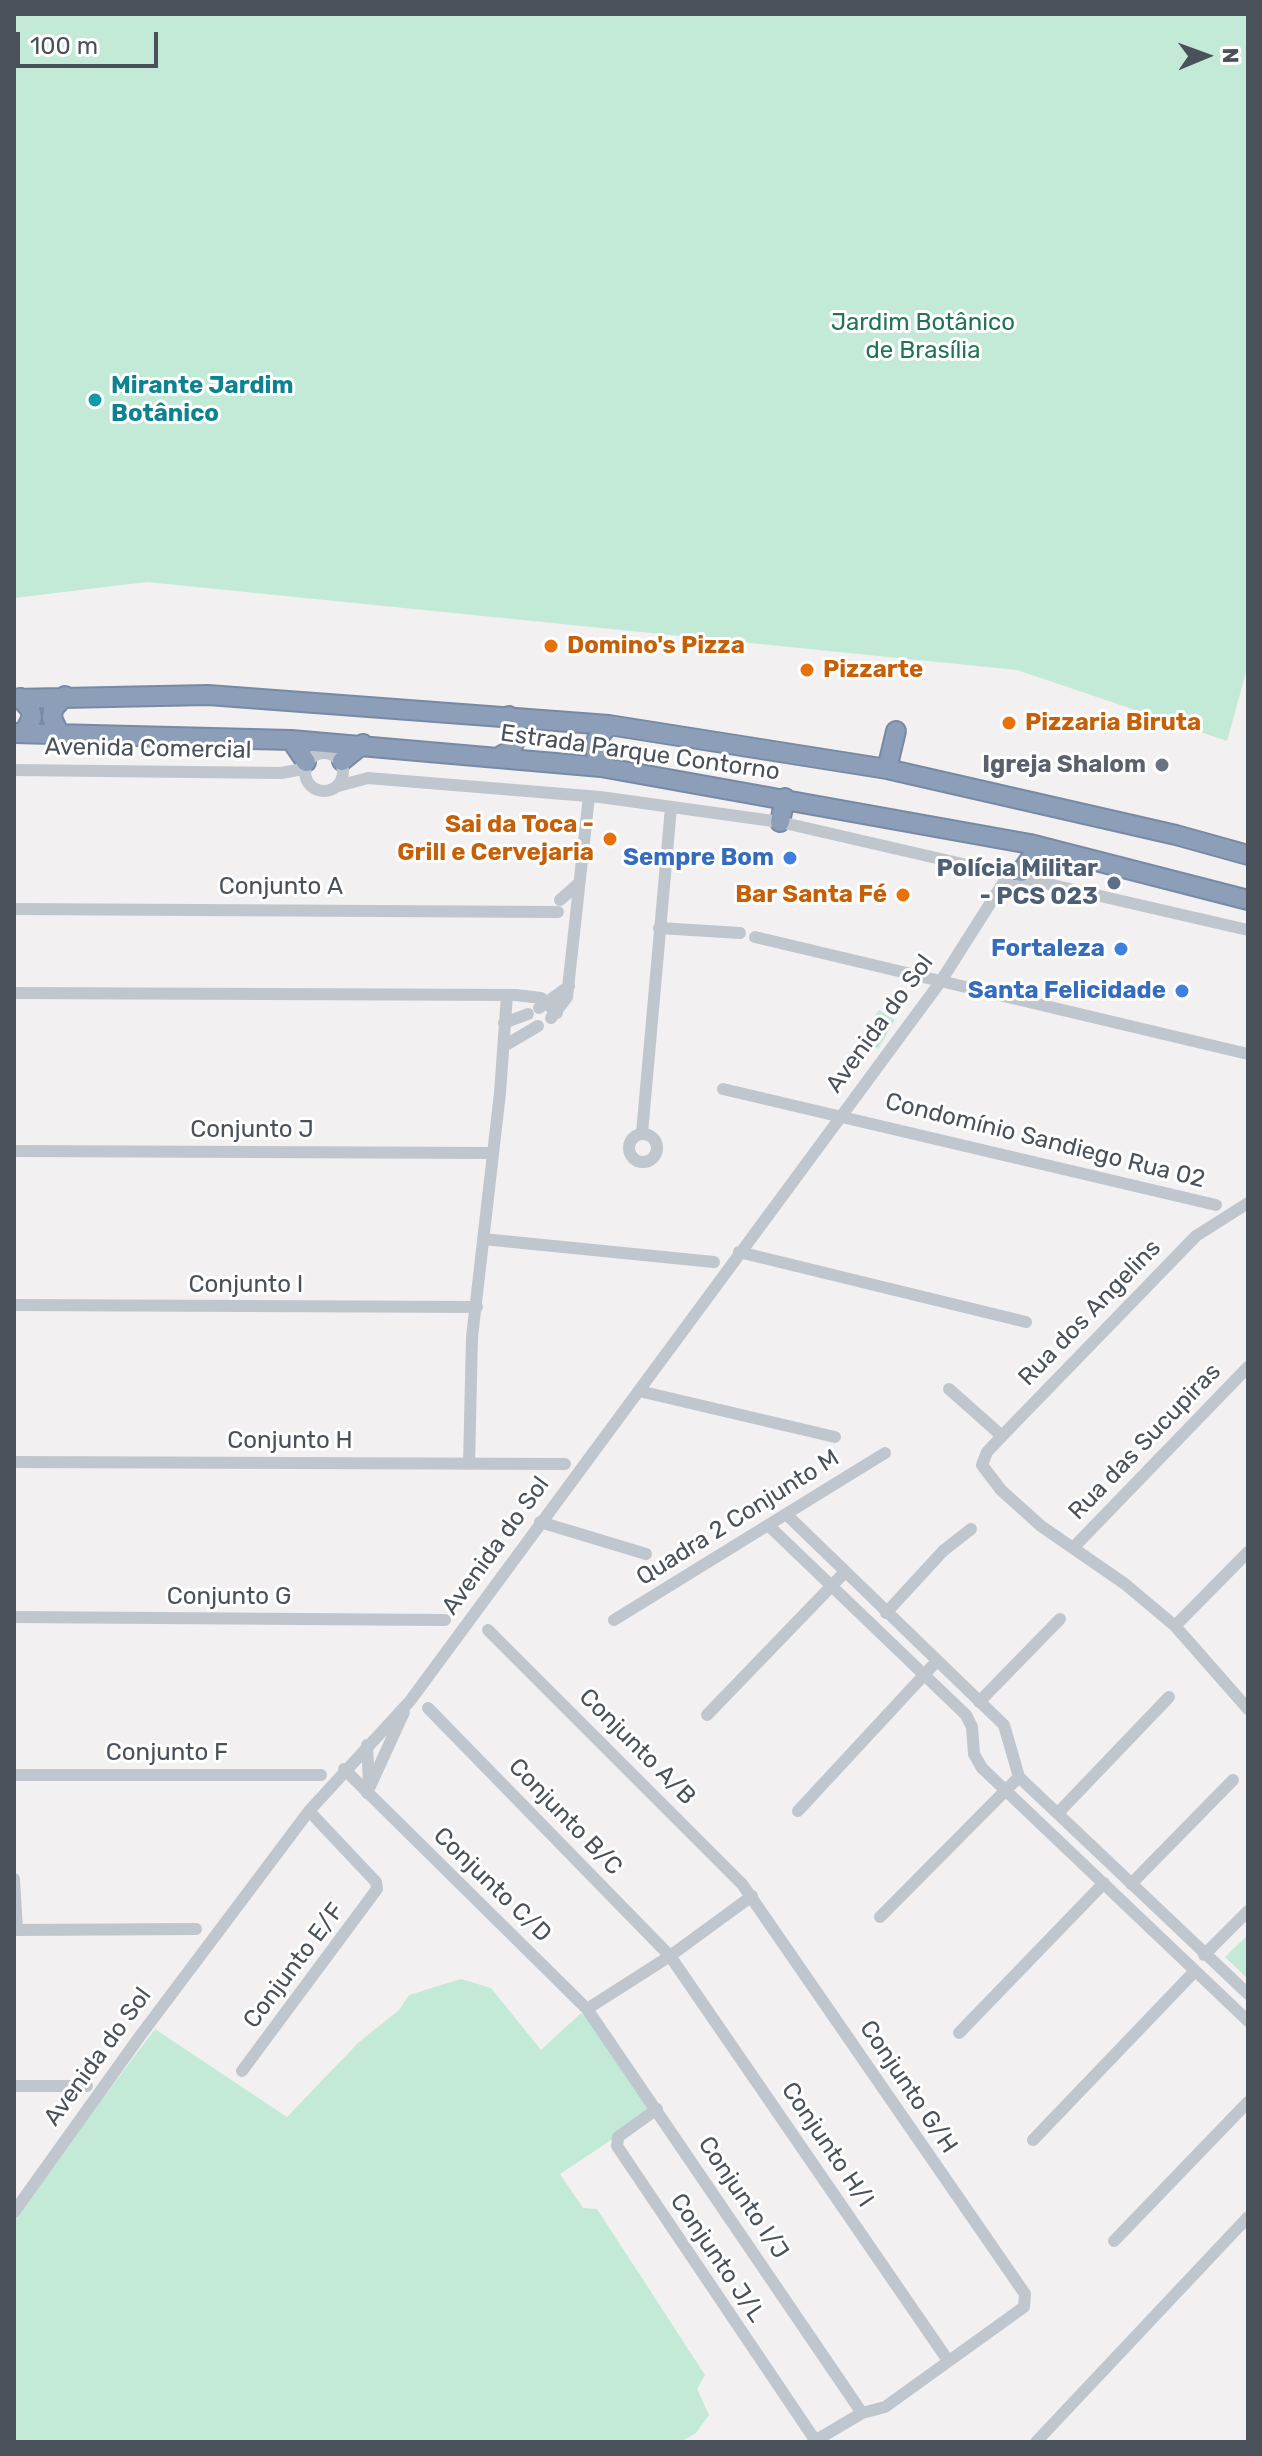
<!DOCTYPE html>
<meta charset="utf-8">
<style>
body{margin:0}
#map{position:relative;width:1262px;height:2456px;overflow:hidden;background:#f2f0f0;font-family:Rubik,sans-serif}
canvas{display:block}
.frame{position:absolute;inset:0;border:16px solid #4a515b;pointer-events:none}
.north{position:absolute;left:1166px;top:16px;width:80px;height:80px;-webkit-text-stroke:6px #fff;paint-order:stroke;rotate:89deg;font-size:22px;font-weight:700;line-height:32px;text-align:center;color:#4a515b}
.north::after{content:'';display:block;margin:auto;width:28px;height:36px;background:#4a515b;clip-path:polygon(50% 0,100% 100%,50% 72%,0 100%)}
.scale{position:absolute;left:16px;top:32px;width:142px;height:36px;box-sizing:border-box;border:4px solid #4a515b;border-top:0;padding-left:10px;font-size:24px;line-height:28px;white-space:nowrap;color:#4a515b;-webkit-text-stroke:6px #fff;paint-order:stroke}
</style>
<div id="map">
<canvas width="1262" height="2456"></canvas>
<div class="frame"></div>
<div class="north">N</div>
<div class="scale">100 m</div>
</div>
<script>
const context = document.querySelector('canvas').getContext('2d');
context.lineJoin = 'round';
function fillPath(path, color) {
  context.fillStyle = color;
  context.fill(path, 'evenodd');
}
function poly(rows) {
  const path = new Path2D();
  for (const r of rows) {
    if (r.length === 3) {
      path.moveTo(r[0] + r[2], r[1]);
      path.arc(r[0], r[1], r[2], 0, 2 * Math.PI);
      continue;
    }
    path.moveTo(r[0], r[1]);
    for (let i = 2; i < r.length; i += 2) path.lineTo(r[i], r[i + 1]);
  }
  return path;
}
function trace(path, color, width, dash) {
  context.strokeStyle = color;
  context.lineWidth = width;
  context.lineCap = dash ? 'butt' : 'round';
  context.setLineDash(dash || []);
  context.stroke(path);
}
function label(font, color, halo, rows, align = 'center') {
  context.font = font + ' Rubik,sans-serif';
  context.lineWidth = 6;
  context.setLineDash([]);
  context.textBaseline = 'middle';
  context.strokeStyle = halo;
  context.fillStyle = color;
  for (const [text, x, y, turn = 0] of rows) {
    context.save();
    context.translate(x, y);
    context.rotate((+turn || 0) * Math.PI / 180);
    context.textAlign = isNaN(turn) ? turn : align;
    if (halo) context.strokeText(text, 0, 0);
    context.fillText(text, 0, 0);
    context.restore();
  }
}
fillPath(poly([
 [14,14,1248,14,1248,665,1227,741,1017,670,147,582,14,598],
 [879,1010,895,1020,878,1049,861,1039],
 [1248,1935,1248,1979,1225,1957],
 [461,1979,491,1988,541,2050,581,2013,593,2023,650,2105,644,2118,560,2174,583,2208,597,2209,705,2375,697,2389,709,2415,696,2433,680,2442,14,2442,14,2216,155,2029,287,2117,358,2043,399,2010,409,1995]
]), '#c3ead7');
const highway = poly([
 [20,698,30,709,32,717,24,733],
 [14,699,208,695,609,725,887,769,1176,835,1248,855],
 [14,733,291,740,601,767,1030,844,1248,900],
 [59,733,52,718,53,709,65,696],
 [291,740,306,762],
 [502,755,511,750,516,739,509,716],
 [342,761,363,744],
 [601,767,595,748,597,739,609,725],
 [887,769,896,731],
 [780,822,785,798],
 [1021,872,1033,855,1049,849]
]);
trace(highway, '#7889a5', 22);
trace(poly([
 [324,772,19],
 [14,770,281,773,303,769],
 [338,786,368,778,600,797,780,822,1006,874],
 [1014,877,9],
 [1022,878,1248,930],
 [560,900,578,884],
 [14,909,558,912],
 [659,928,740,933],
 [755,937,1248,1054],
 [14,993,516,995,541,998,557,1013],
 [539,1008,569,986],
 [551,1018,567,997,589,796],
 [504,1023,528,1014],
 [504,1046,538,1026],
 [723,1089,1216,1205],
 [642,1133,671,807],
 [643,1148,14],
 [14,1151,491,1153],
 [1248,1203,1196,1236,1002,1436,987,1452,982,1465,1001,1490,1041,1526,1125,1584,1175,1626,1248,1709],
 [483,1239,714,1262],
 [739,1252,1026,1322],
 [14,1305,477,1307],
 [949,1389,1002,1436],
 [639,1391,835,1437],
 [14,1462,565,1464],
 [469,1464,472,1337,500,1093,507,995],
 [786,1514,1004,1725,1019,1777,1248,1994],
 [540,1522,646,1554],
 [768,1525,966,1715,972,1727,974,1754,982,1768,1248,2021],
 [1073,1548,1248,1367],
 [886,1613,943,1551,971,1529],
 [14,1617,445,1620],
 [614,1620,885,1453],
 [1175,1626,1248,1552],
 [488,1630,742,1884,1025,2294,1024,2307,885,2407,862,2413,813,2442],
 [979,1702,1060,1619],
 [428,1708,670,1956,947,2359],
 [707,1715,845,1572],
 [367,1745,369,1783],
 [344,1769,587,2009,862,2413],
 [14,1775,321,1775],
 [367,1793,404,1712],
 [798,1811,937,1661],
 [1058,1813,1169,1697],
 [14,1879,17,1930],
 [1131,1884,1233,1780],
 [880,1917,1019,1777],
 [14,1930,196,1929],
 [1204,1955,1248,1911],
 [587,2009,670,1956,752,1896],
 [959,2033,1104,1883],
 [242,2071,377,1889,376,1882,309,1811],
 [14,2086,87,2086],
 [657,2109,618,2137,617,2146,815,2440],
 [1033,2140,1195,1971],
 [14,2212,140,2036,309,1811,410,1701,941,981,1005,880],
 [1114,2241,1248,2102],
 [1036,2442,1248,2217]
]), '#c0c6cd', 12);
trace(highway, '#8d9eb9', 18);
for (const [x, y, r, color] of [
 [95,400,8,"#0f9aa8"],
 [551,646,8,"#e8710a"],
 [807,670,8,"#e8710a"],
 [1009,723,8,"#e8710a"],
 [1162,765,8,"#6b7280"],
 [610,839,8,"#e8710a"],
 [790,858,8,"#3f7fe0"],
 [1114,883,8,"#5c6f8a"],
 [903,895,8,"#e8710a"],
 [1121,949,8,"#3f7fe0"],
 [1182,991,8,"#3f7fe0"]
]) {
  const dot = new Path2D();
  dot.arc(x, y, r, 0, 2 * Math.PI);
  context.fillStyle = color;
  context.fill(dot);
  trace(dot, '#fff', 3);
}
label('24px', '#227554', '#fff', [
 ["Jardim Botânico",923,323],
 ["de Brasília",923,351]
]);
label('bold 24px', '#0d838f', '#fff', [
 ["Mirante Jardim",111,386],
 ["Botânico",111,414]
], 'left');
label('bold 24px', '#c56008', '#fff', [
 ["Domino's Pizza",567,646],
 ["Pizzarte",823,670],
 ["Pizzaria Biruta",1025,723],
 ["Sai da Toca -",594,825,"right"],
 ["Grill e Cervejaria",594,853,"right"],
 ["Bar Santa Fé",887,895,"right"]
], 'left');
label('24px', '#4a515b', '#fff', [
 ["Avenida Comercial",148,749,1],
 ["Estrada Parque Contorno",640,753,8],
 ["Conjunto A",281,887],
 ["Avenida do Sol",880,1024,-54],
 ["Conjunto J",252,1130],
 ["Condomínio Sandiego Rua 02",1045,1141,14],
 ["Conjunto I",246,1285],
 ["Rua dos Angelins",1090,1313,-46],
 ["Conjunto H",290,1441],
 ["Rua das Sucupiras",1145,1442,-46],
 ["Quadra 2 Conjunto M",738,1518,-32],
 ["Avenida do Sol",496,1546,-54],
 ["Conjunto G",229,1597],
 ["Conjunto A/B",637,1747,45],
 ["Conjunto F",167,1753],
 ["Conjunto B/C",565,1817,46],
 ["Conjunto C/D",492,1885,44],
 ["Conjunto E/F",294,1966,-53],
 ["Avenida do Sol",98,2057,-54],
 ["Conjunto G/H",908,2087,56],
 ["Conjunto H/I",827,2145,56],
 ["Conjunto I/J",743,2198,56],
 ["Conjunto J/L",717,2258,56]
]);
label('bold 24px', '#5b616d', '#fff', [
 ["Igreja Shalom",1146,765]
], 'right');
label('bold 24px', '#366cbe', '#fff', [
 ["Sempre Bom",774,858],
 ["Fortaleza",1105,949],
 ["Santa Felicidade",1166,991]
], 'right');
label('bold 24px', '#4e5e75', '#fff', [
 ["Polícia Militar",1098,869],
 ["- PCS 023",1098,897]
], 'right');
</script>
